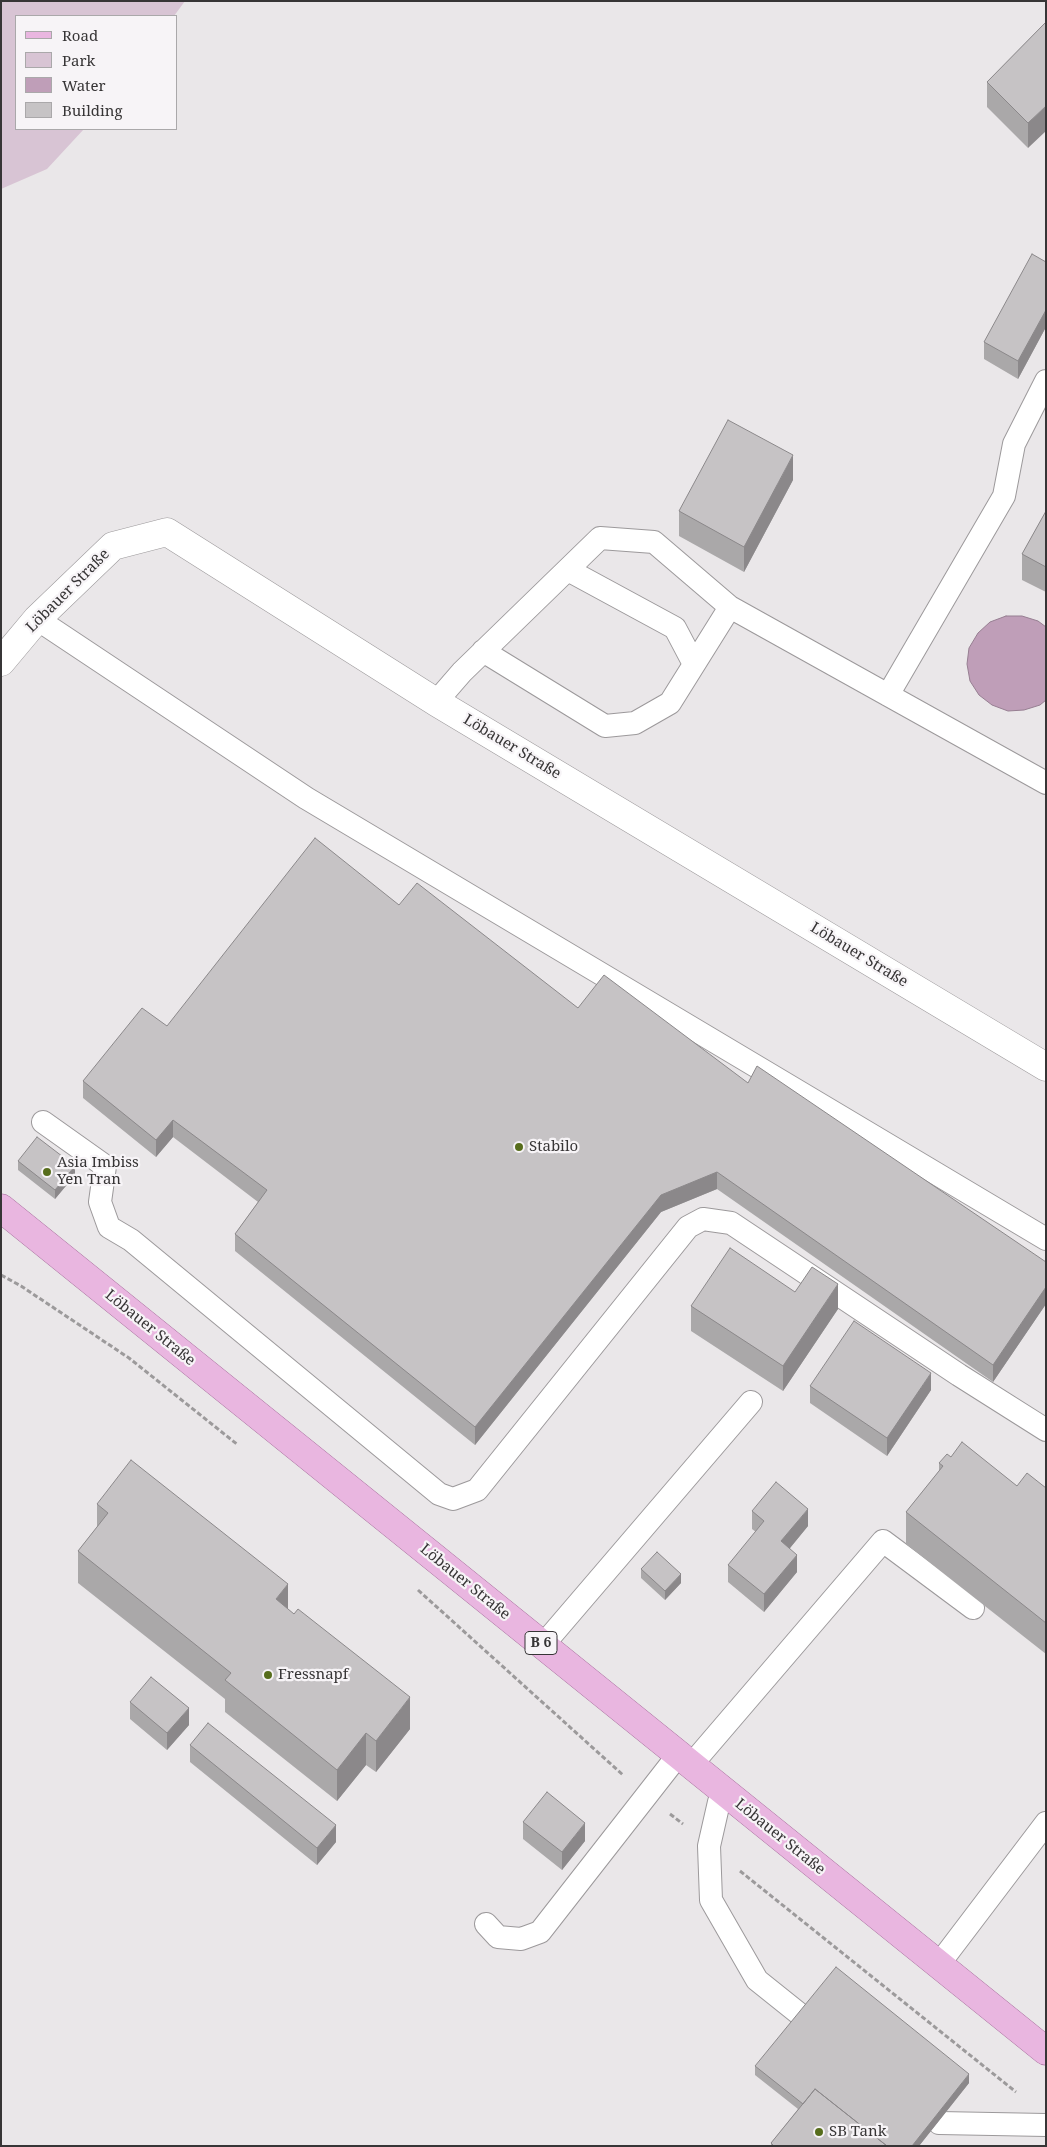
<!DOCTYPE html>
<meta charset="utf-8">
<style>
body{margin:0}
#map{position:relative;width:1047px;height:2147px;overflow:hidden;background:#eae7e9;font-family:"Noto Serif",serif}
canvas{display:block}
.frame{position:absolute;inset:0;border:2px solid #373536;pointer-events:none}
.legend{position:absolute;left:15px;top:15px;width:162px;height:115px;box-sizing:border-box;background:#f7f4f7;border:1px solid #aaa8aa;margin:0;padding:6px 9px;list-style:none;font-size:15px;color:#373536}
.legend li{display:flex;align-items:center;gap:10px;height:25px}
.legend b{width:25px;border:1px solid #aaa8aa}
</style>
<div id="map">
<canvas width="1047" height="2147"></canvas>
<div class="frame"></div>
<ul class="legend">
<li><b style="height:6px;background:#e9b6e0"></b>Road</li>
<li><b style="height:14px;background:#d8c4d4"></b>Park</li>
<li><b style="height:14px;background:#bf9eb8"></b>Water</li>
<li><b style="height:14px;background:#c6c3c5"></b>Building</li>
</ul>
</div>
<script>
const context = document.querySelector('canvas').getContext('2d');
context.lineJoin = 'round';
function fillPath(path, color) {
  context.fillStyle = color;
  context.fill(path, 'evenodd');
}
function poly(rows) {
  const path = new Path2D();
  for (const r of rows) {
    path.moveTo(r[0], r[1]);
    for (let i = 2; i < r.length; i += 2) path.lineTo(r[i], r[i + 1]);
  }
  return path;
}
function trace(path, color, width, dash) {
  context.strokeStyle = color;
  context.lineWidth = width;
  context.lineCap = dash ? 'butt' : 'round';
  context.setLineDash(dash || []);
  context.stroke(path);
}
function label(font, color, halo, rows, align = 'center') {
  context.font = font + ' "Noto Serif",serif';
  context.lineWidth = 4.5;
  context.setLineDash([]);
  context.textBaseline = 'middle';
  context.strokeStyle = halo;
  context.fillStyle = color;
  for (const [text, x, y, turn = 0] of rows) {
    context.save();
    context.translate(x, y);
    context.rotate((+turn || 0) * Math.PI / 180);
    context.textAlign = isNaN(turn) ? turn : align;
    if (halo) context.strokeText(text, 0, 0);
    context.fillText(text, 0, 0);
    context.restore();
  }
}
fillPath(poly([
 [1,1,185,1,174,16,16,16,16,129,84,129,47,169,1,189]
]), '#d8c4d4');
const water = poly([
 [1006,616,1022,616,1038,621,1046,627,1046,700,1040,705,1024,710,1008,711,992,705,979,695,970,681,967,664,969,648,978,633,990,622,1006,616]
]);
fillPath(water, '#bf9eb8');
trace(water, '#967e91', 1);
const service = poly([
 [568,570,675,628,694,664],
 [37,619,306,798,1046,1239],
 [483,651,605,726,635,723,670,703,730,607],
 [888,695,1004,496,1014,444,1046,381],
 [436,702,462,672,600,538,654,542,730,607,1046,783],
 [43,1122,105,1166,100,1202,109,1227,131,1240,439,1494,453,1499,477,1490,688,1227,703,1219,731,1223,959,1375,1046,1430],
 [543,1645,751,1402],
 [692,1764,883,1541,973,1608],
 [725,1792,719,1802,709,1846,711,1900,757,1980,802,2016],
 [486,1924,498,1937,521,1939,540,1932,679,1754],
 [939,1964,1046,1823],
 [939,2123,1046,2125]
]);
const minor = poly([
 [1,662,37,619,113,546,167,532,436,702,1046,1067]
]);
const primary = poly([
 [1,1208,1046,2051]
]);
trace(service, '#9c999b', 24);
trace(minor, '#9c999b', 29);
trace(primary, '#a26a98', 29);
trace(poly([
 [1,1275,21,1286,129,1358,238,1445],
 [418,1590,623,1775],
 [670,1814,683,1824],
 [740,1871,1016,2092]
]), '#9c9a9b', 3, [5, 2.5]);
trace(service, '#fff', 22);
trace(minor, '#fff', 28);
trace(primary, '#e9b6e0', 28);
fillPath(poly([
 [1046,22,1028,148,987,107,987,82],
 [1046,262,1046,327,1018,379,984,359,984,342],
 [793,480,744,572,679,536,679,511],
 [1046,511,1046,592,1022,580,1022,554],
 [399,905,578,1008,748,1083,1046,1262,1046,1304,993,1382,717,1189,661,1212,475,1445,235,1251,235,1234,258,1202,173,1137,156,1157,83,1098,83,1081,167,1026],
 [18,1161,75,1175,55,1199,18,1170],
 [795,1292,838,1309,783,1391,691,1331,691,1306],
 [810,1386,931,1390,887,1456,810,1403],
 [951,1457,1017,1486,1046,1488,1046,1654,906,1544,906,1512,939,1471,939,1463],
 [97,1504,288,1609,410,1729,376,1772,366,1765,337,1801,225,1712,225,1699,78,1583,78,1551,97,1527],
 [752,1511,808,1526,790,1548,797,1572,764,1612,728,1582,728,1565,756,1532,752,1529],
 [641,1569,681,1583,665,1600,641,1578],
 [130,1702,189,1725,167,1750,130,1719],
 [190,1745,336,1842,317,1865,190,1762],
 [523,1822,585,1841,562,1870,523,1839],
 [755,2066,969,2083,919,2146,771,2146,771,2143,798,2109,755,2075]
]), '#aaa8a9');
fillPath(poly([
 [1046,106,1046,131,1028,148,1028,123],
 [1046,310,1046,327,1018,379,1018,361],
 [793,455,793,480,744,572,744,547],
 [173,1120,173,1137,156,1157,156,1140],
 [75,1166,75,1175,55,1199,55,1190],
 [717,1172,717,1189,661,1212,475,1445,475,1427,661,1195],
 [838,1284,838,1309,783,1391,783,1366],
 [1046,1287,1046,1304,993,1382,993,1365],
 [931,1373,931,1390,887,1456,887,1438],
 [808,1509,808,1526,781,1559,781,1541],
 [797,1555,797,1572,764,1612,764,1594],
 [681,1574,681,1583,665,1600,665,1591],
 [288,1584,288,1615,276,1599],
 [410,1697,410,1729,376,1772,376,1741],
 [189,1708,189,1725,167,1750,167,1733],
 [366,1733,366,1765,337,1801,337,1770],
 [585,1823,585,1841,562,1870,562,1852],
 [336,1825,336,1842,317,1865,317,1848],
 [969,2074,969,2083,919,2146,912,2146]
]), '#8b888a');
const building = poly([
 [1046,22,1046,106,1028,123,987,82,1046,22],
 [1032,254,1046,262,1046,310,1018,361,984,342,1032,254],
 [728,420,793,455,744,547,679,511,728,420],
 [1046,511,1046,567,1022,554,1046,511],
 [315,838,399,905,417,883,578,1008,604,975,748,1083,757,1066,1046,1262,1046,1287,993,1365,717,1172,661,1195,475,1427,235,1234,267,1190,173,1120,156,1140,83,1081,142,1008,167,1026,315,838],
 [37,1137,75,1166,55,1190,18,1161,37,1137],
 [730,1248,795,1292,812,1267,838,1284,783,1366,691,1306,730,1248],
 [854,1321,931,1373,887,1438,810,1386,854,1321],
 [962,1442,1017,1486,1027,1473,1046,1488,1046,1623,906,1512,943,1466,939,1463,947,1454,951,1457,962,1442],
 [131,1460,288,1584,276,1599,294,1614,298,1609,410,1697,376,1741,366,1733,337,1770,225,1680,231,1673,78,1551,108,1513,97,1504,131,1460],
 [776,1482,808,1509,781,1541,797,1555,764,1594,728,1565,764,1521,752,1511,776,1482],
 [657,1552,681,1574,665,1591,641,1569,657,1552],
 [151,1677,189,1708,167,1733,130,1702,151,1677],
 [208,1723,336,1825,317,1848,190,1745,208,1723],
 [547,1792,585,1823,562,1852,523,1822,547,1792],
 [836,1967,969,2074,912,2146,887,2146,815,2089,803,2104,755,2066,836,1967],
 [815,2089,887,2146,774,2146,771,2143,815,2089]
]);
fillPath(building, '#c6c3c5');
trace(building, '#8b888a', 1);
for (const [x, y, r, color] of [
 [519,1147,5,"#576d1c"],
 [47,1172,5,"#576d1c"],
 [268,1675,5,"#576d1c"],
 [819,2132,5,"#576d1c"]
]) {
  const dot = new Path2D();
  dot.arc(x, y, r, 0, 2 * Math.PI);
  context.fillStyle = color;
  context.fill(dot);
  trace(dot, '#f7f4f7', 2);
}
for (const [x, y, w] of [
 [541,1643,32]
]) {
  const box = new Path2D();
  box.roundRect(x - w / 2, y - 11.5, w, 23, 4);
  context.fillStyle = '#f7f4f7';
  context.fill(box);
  trace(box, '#373536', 1);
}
label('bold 14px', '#373536', null, [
 ["B 6",541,1643]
]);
label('15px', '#373536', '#f7f4f7', [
 ["Löbauer Straße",68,591,-45],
 ["Löbauer Straße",512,747,31],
 ["Löbauer Straße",859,955,31],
 ["Löbauer Straße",150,1328,39],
 ["Löbauer Straße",465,1582,39],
 ["Löbauer Straße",780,1837,39]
]);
label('15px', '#373536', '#f7f4f7', [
 ["Stabilo",529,1147],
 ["Asia Imbiss",57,1163],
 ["Yen Tran",57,1180],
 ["Fressnapf",278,1675],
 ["SB Tank",829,2132]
], 'left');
</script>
